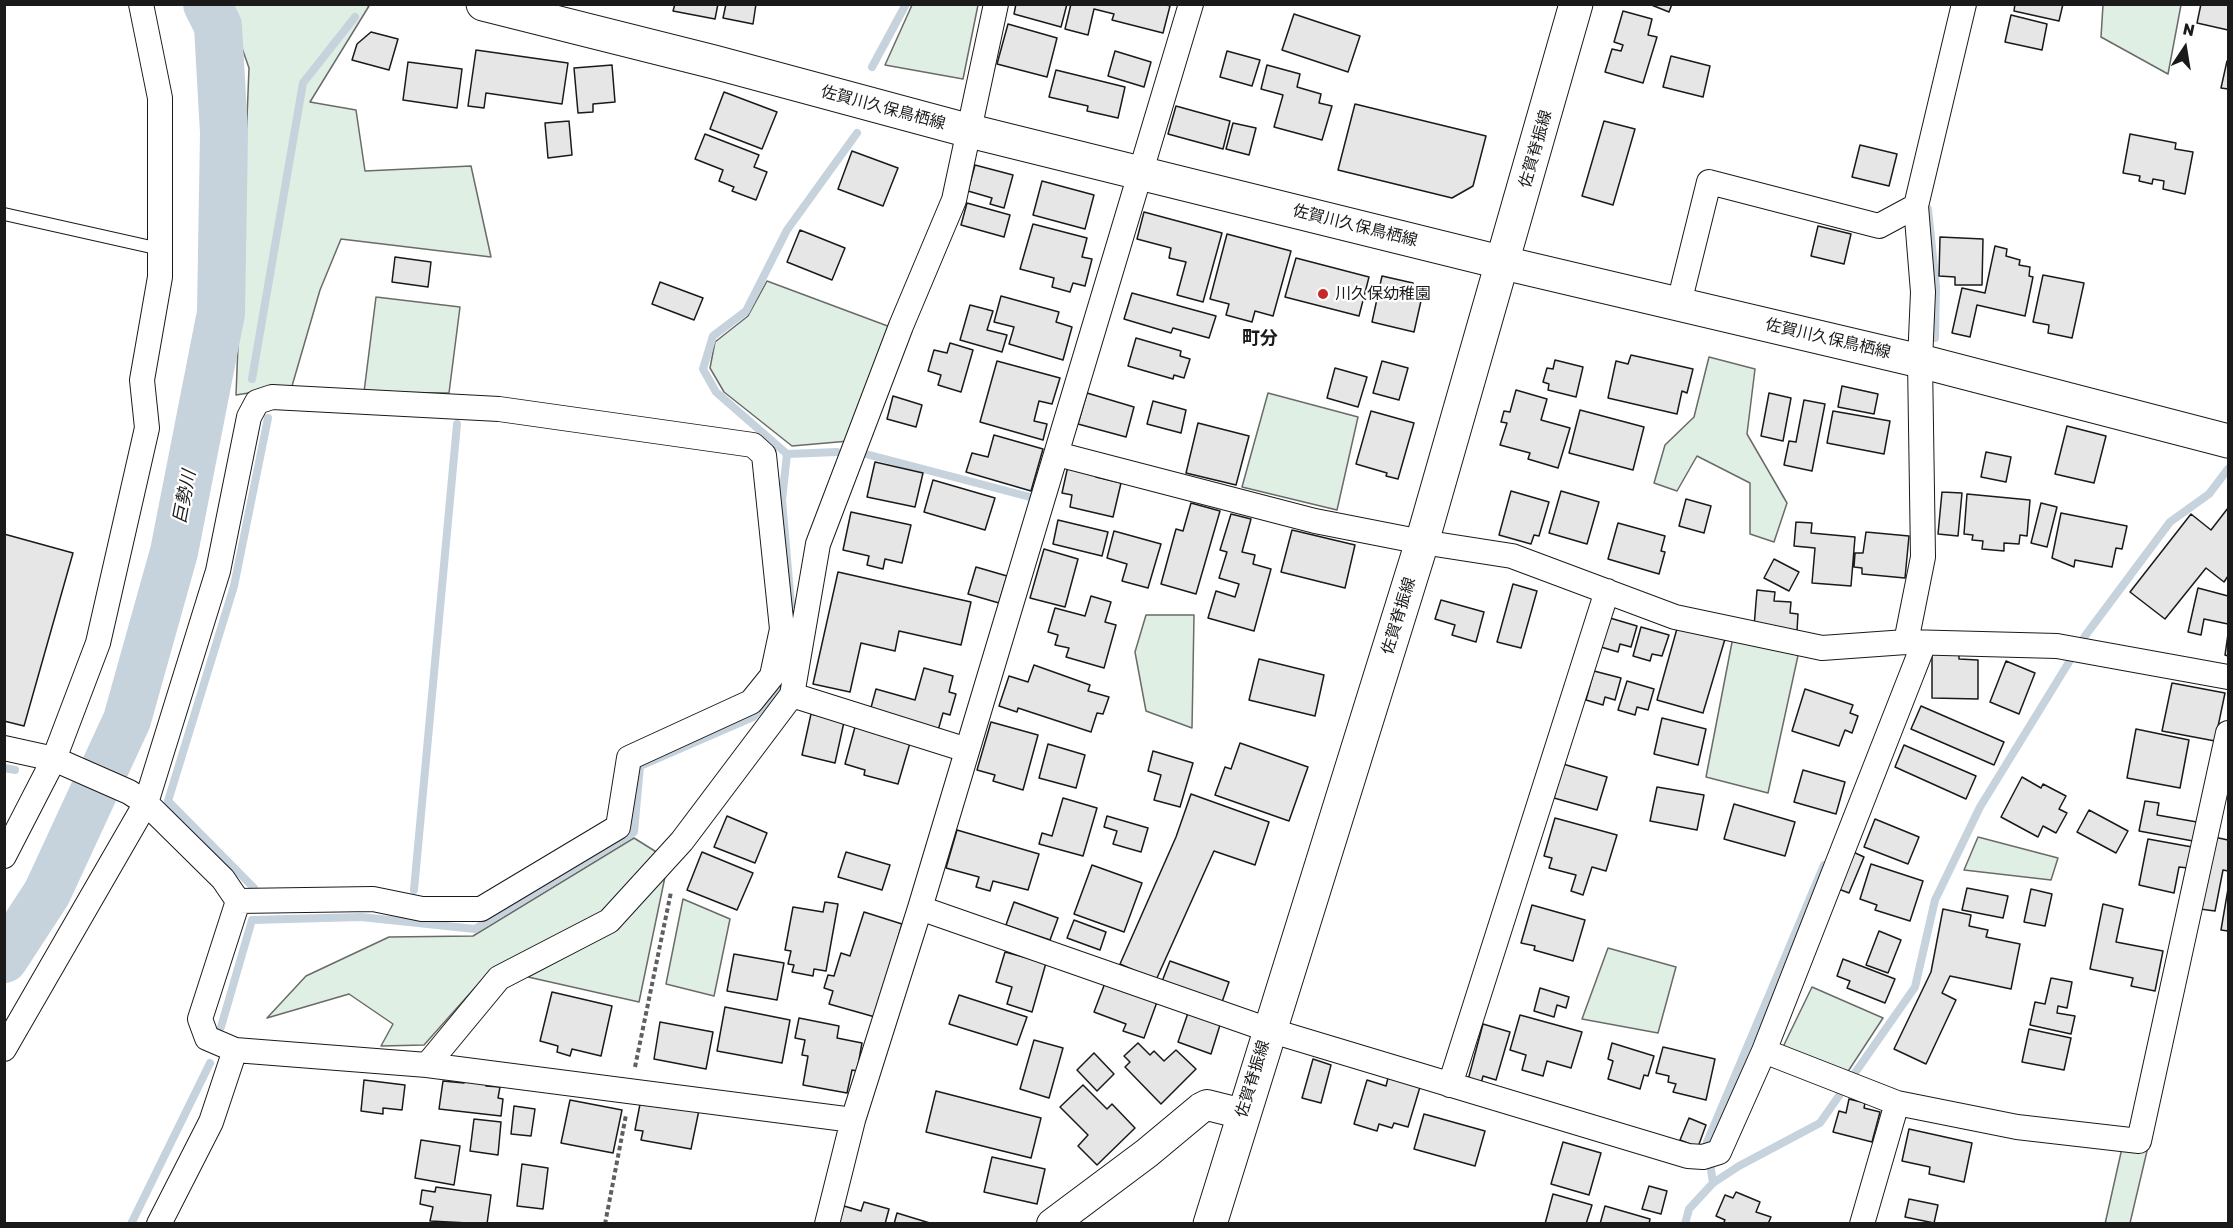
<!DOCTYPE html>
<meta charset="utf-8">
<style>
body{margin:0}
#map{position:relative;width:2233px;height:1228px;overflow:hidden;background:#fff;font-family:Rubik,sans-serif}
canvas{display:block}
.frame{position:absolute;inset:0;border:6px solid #1a1a1a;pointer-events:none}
.north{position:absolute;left:2155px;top:18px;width:60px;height:60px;-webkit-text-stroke:4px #fff;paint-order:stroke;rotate:12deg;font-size:16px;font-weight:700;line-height:24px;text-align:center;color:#1a1a1a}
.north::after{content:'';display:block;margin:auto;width:21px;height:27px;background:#1a1a1a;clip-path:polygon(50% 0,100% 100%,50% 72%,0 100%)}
</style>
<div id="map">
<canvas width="2233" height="1228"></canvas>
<div class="frame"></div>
<div class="north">N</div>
</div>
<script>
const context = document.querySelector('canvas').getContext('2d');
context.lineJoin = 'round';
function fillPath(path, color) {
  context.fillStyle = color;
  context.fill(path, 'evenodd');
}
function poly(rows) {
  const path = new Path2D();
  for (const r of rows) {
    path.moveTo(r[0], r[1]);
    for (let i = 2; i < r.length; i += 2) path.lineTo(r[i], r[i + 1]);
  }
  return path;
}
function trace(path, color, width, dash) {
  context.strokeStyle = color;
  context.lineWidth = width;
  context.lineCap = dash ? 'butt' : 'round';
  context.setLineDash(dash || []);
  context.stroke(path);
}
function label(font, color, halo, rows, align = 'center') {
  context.font = font + ' Rubik,"Noto Sans JP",sans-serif';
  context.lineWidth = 4.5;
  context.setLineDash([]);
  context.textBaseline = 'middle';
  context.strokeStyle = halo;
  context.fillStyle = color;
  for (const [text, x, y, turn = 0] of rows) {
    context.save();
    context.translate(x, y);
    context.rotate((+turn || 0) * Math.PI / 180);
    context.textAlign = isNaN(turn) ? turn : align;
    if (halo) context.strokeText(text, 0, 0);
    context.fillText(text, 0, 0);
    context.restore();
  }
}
const green = poly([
 [363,4,369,6,310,102,356,110,365,171,471,166,491,257,341,239,320,290,292,386,236,395,249,68,227,5,363,4],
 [912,5,978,5,963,79,885,65,912,5],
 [2103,5,2181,5,2168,74,2101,37,2103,5],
 [767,281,893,328,849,441,792,446,724,392,710,368,715,342,748,316,767,281],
 [376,297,460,307,449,393,364,392,376,297],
 [1709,357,1755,369,1747,434,1787,503,1774,542,1750,534,1750,483,1697,456,1677,491,1654,483,1665,445,1694,417,1709,357],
 [1268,393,1358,417,1337,510,1242,487,1268,393],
 [1146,615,1194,615,1192,728,1146,711,1135,652,1146,615],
 [1733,637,1799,651,1768,793,1706,777,1733,637],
 [1978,837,2058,858,2051,880,1964,870,1978,837],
 [634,838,658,853,608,915,489,972,424,1045,381,1046,393,1024,349,994,267,1018,306,976,389,937,473,936,634,838],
 [666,872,639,1002,528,977,618,929,666,872],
 [683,899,730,919,714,996,666,984,683,899],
 [1608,948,1676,967,1658,1033,1582,1019,1608,948],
 [1812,987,1883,1018,1847,1073,1782,1049,1812,987],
 [2122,1148,2147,1151,2130,1223,2105,1224,2122,1148]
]);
fillPath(green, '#e0efe3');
trace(green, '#6a6a6a', 1.5);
trace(poly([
 [872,67,906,4],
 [1928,209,1936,287,1935,338],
 [252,379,303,83,355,17],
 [862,453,1030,497],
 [787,454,837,452],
 [791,605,782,500,787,454,716,392,703,369,713,336,746,311,787,230,857,133],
 [4,768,15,770],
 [254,888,168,801,234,586,268,418],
 [414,890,457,424],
 [221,1027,252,920,361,917,475,929,634,832,640,766,753,717,780,688,783,674],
 [1713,1183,1707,1142,1824,865],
 [131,1224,210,1063],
 [1685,1224,1689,1209,1713,1183,1739,1166,1820,1123,1915,987,1935,900,1980,807,2085,636,2170,522,2209,494,2228,469]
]), '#c6d2dc', 8);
trace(poly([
 [4,959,47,893,127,720,174,552,221,313,224,133,218,26,207,4]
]), '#c6d2dc', 48);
const building = poly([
 [675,4,718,4,715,19,673,11,675,4],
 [726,4,756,4,753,24,723,18,726,4],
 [1016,4,1067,4,1061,27,1014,14,1016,4],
 [1071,4,1163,4,1170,6,1163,33,1112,20,1114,14,1094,9,1088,35,1065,29,1071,4],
 [1649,4,1672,4,1669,12,1649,4],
 [2015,4,2063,4,2059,21,2014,11,2015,4],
 [2201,4,2228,4,2228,30,2197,23,2201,4],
 [1623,11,1652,19,1648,35,1657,37,1643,83,1605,72,1612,49,1621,51,1623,45,1614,42,1623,11],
 [1294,14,1360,36,1348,72,1282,50,1294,14],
 [2011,15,2047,24,2042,50,2005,42,2011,15],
 [1008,24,1057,38,1047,77,997,64,1008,24],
 [371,32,398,39,389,70,352,60,357,44,371,32],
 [476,50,568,63,562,104,486,93,484,108,468,106,476,50],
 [1115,51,1151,62,1144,87,1108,76,1115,51],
 [1227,51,1260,60,1252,86,1220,77,1227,51],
 [1671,56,1710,66,1703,97,1663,87,1671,56],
 [2227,61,2228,62,2228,89,2221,88,2227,61],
 [408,62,462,69,457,108,403,100,408,62],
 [612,65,615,102,593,104,593,112,578,113,574,68,612,65],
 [1267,65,1300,74,1297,87,1321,94,1319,103,1332,106,1322,140,1274,127,1283,95,1261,89,1267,65],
 [1056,70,1125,87,1118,118,1087,111,1088,106,1049,97,1056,70],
 [724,92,777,112,762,149,710,129,724,92],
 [1355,104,1486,136,1473,186,1452,198,1338,170,1355,104],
 [1176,106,1230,121,1223,149,1168,134,1176,106],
 [569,121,572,155,548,158,545,123,569,121],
 [1604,121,1635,129,1613,205,1582,196,1604,121],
 [1233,123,1256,128,1249,155,1226,149,1233,123],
 [705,134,759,155,754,167,767,172,756,200,732,191,734,187,719,181,723,170,695,159,705,134],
 [2130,134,2176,143,2175,149,2193,152,2185,194,2163,189,2164,181,2153,179,2152,184,2139,181,2140,176,2123,173,2130,134],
 [1860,145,1897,154,1889,186,1852,177,1860,145],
 [852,151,898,168,883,206,838,189,852,151],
 [975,165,1013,175,1004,208,990,204,992,198,968,191,975,165],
 [1042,181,1094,195,1085,229,1033,215,1042,181],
 [967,203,1010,215,1004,237,961,225,967,203],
 [1144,212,1222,233,1203,302,1177,295,1186,262,1169,258,1171,248,1137,239,1144,212],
 [1033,224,1087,238,1082,257,1092,259,1085,286,1073,283,1070,292,1052,287,1054,278,1020,269,1033,224],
 [1818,226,1851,234,1844,264,1811,256,1818,226],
 [800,230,845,248,832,280,787,262,800,230],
 [1227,234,1291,251,1273,316,1255,311,1252,322,1226,315,1229,304,1210,299,1227,234],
 [1940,237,1983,239,1982,285,1955,285,1955,277,1939,276,1940,237],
 [1995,246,2007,249,2006,256,2020,260,2019,265,2030,267,2029,276,2033,277,2025,316,1977,305,1970,337,1952,333,1962,288,1985,293,1995,246],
 [395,257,431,262,428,287,392,282,395,257],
 [1296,258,1369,277,1359,316,1285,297,1296,258],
 [2043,275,2084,283,2072,338,2048,333,2049,325,2033,322,2043,275],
 [1382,276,1413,283,1412,290,1423,292,1414,332,1372,322,1382,276],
 [660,282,703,298,694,320,652,304,660,282],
 [1132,293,1216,316,1209,338,1173,328,1171,333,1124,319,1132,293],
 [1001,296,1059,312,1056,322,1072,327,1063,360,1009,344,1014,327,994,322,1001,296],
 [970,305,993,311,987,330,1007,335,1002,352,960,340,970,305],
 [1136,338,1181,351,1180,356,1190,359,1184,378,1174,375,1173,379,1128,366,1136,338],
 [950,343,973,350,961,392,938,385,941,375,928,371,934,350,947,353,950,343],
 [1631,355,1693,369,1687,393,1682,391,1677,414,1608,398,1616,361,1628,364,1631,355],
 [1555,360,1583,367,1576,397,1548,390,1549,384,1543,382,1547,368,1553,369,1555,360],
 [997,361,1060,378,1052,404,1039,401,1034,421,1047,424,1043,440,980,422,997,361],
 [1382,361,1408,368,1399,400,1373,393,1382,361],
 [1335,368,1367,377,1358,407,1327,398,1335,368],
 [1842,386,1878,394,1874,414,1838,407,1842,386],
 [1516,390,1547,399,1541,420,1570,428,1558,468,1528,459,1530,453,1500,445,1507,423,1501,422,1504,411,1510,412,1516,390],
 [1087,393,1134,407,1126,437,1078,424,1087,393],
 [1769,393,1791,398,1783,441,1761,436,1769,393],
 [893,396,922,405,916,427,887,419,893,396],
 [1804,400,1825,404,1812,471,1784,465,1789,441,1796,442,1804,400],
 [1153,401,1186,410,1181,433,1147,424,1153,401],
 [1580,410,1644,427,1633,470,1569,453,1580,410],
 [1371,411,1414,423,1398,479,1386,476,1387,473,1356,464,1371,411],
 [1833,411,1890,421,1884,454,1827,443,1833,411],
 [1198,423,1249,436,1236,485,1186,473,1198,423],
 [2067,426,2106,436,2094,483,2055,474,2067,426],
 [994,435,1043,449,1031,491,966,472,972,453,988,457,994,435],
 [1986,452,2011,457,2006,482,1981,477,1986,452],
 [875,462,923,473,915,507,867,497,875,462],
 [1068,466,1096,473,1096,477,1121,483,1113,517,1070,507,1072,495,1062,493,1068,466],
 [933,480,995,498,985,530,924,512,933,480],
 [1511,491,1549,502,1539,536,1534,535,1531,544,1499,535,1511,491],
 [1561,491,1599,502,1587,544,1549,533,1561,491],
 [1942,492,1962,493,1958,536,1938,534,1942,492],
 [1967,494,2030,500,2027,536,2020,535,2019,544,2004,543,2004,551,1982,549,1983,541,1972,540,1973,535,1964,534,1967,494],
 [1686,499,1711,506,1704,533,1679,526,1686,499],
 [1191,503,1220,511,1196,594,1161,584,1176,529,1183,531,1191,503],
 [2041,503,2057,507,2047,547,2031,543,2041,503],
 [2228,508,2228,576,2224,582,2206,568,2165,619,2130,592,2191,514,2211,530,2228,508],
 [851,512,911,525,902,563,885,559,883,569,867,565,869,556,843,550,851,512],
 [2061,513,2127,526,2122,549,2116,548,2112,567,2075,560,2074,567,2052,558,2061,513],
 [1231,514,1251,519,1242,552,1255,555,1253,564,1271,569,1254,631,1208,618,1216,591,1235,597,1239,584,1219,578,1227,552,1220,550,1231,514],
 [1058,520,1108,532,1102,556,1053,544,1058,520],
 [1796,522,1812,523,1811,533,1855,537,1851,586,1812,583,1815,548,1794,546,1796,522],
 [1618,523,1665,536,1661,551,1665,552,1659,574,1608,559,1618,523],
 [1292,530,1355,545,1345,588,1281,572,1292,530],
 [1114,531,1161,544,1148,588,1122,581,1127,564,1107,558,1114,531],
 [1866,532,1909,536,1905,578,1862,574,1862,568,1854,567,1855,553,1863,553,1866,532],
 [4,534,73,553,24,726,4,721,4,534],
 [1044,549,1078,559,1065,607,1030,598,1044,549],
 [1774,559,1799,572,1789,591,1764,578,1774,559],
 [976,567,1007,576,999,603,968,594,976,567],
 [838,572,971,602,961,645,899,631,895,651,861,643,850,692,813,684,838,572],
 [1513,584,1537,591,1521,648,1497,642,1513,584],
 [2198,588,2228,596,2228,624,2204,619,2201,635,2188,632,2198,588],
 [1757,590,1775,592,1774,601,1791,602,1790,613,1798,614,1797,631,1754,627,1757,590],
 [1091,596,1111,602,1105,622,1116,625,1104,668,1066,657,1069,648,1055,645,1058,635,1048,632,1055,608,1085,616,1091,596],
 [1441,600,1484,612,1476,642,1452,635,1455,625,1435,619,1441,600],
 [1610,618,1637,626,1631,647,1620,644,1618,652,1601,647,1610,618],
 [1678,625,1725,639,1703,713,1657,700,1678,625],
 [1641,627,1669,635,1662,656,1652,654,1650,661,1633,656,1641,627],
 [2228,634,2228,656,2225,655,2228,634],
 [1932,653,1959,654,1959,659,1978,660,1978,699,1932,698,1932,653],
 [1259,659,1324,675,1315,716,1249,700,1259,659],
 [2006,661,2035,673,2019,714,1990,702,2006,661],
 [1034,665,1090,685,1088,691,1109,697,1103,714,1097,713,1091,732,1018,708,1017,712,999,706,1009,676,1028,682,1034,665],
 [924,668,953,676,949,692,956,694,950,715,943,713,937,734,869,715,876,689,915,700,924,668],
 [1594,671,1621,678,1615,700,1605,697,1603,705,1586,700,1594,671],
 [1627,681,1654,689,1648,710,1637,707,1635,715,1618,710,1627,681],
 [2172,683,2225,693,2215,741,2162,731,2172,683],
 [1805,689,1853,705,1850,713,1858,716,1852,733,1845,730,1839,746,1792,731,1805,689],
 [1921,706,2004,742,1994,765,1911,729,1921,706],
 [811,714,844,722,835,763,802,755,811,714],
 [1662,718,1706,729,1698,765,1654,754,1662,718],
 [991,722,1038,735,1023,790,993,781,995,775,977,770,991,722],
 [855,727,910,743,898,784,864,775,865,770,845,764,855,727],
 [2136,729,2189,740,2180,788,2127,778,2136,729],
 [1240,743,1308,767,1289,821,1215,795,1225,767,1231,769,1240,743],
 [1048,744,1085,755,1076,788,1039,778,1048,744],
 [1904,745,1976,776,1966,799,1895,767,1904,745],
 [1153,751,1193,763,1180,807,1154,800,1161,775,1148,771,1153,751],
 [1563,764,1607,777,1597,810,1554,798,1563,764],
 [1803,770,1845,782,1836,814,1794,802,1803,770],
 [2022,777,2041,788,2043,784,2066,796,2059,809,2067,813,2056,833,2043,826,2038,837,2001,817,2022,777],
 [1657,787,1704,795,1697,830,1650,821,1657,787],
 [1191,794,1269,822,1255,865,1214,851,1156,980,1120,964,1176,837,1191,794],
 [1063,798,1097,808,1083,856,1039,844,1042,833,1052,836,1063,798],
 [2145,801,2159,803,2157,815,2197,822,2193,841,2139,831,2145,801],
 [1734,804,1795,822,1785,856,1724,839,1734,804],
 [2089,810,2128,831,2116,853,2077,832,2089,810],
 [727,816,767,833,755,863,714,847,727,816],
 [1107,816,1148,828,1141,852,1113,844,1117,831,1104,827,1107,816],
 [1555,818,1617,835,1606,871,1592,867,1583,895,1571,891,1576,875,1549,868,1552,858,1544,856,1555,818],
 [1875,819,1919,837,1908,864,1864,847,1875,819],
 [957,830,1039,854,1028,890,993,881,990,891,976,887,979,877,946,868,957,830],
 [2214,837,2228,840,2228,871,2223,870,2215,911,2200,909,2214,837],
 [2148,839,2192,847,2188,868,2179,867,2174,893,2139,885,2148,839],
 [1851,851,1864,857,1849,893,1836,888,1851,851],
 [702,852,753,873,737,910,687,890,702,852],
 [846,852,890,865,882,890,838,877,846,852],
 [1871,864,1923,881,1910,921,1875,910,1877,905,1860,899,1871,864],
 [1092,865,1142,883,1124,932,1074,914,1092,865],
 [1967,888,2008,896,2003,918,1962,910,1967,888],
 [2031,889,2052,894,2045,926,2024,922,2031,889],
 [2228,889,2228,931,2221,930,2228,889],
 [825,902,838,904,826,971,814,969,813,976,792,972,794,965,788,964,791,951,785,950,793,907,823,912,825,902],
 [1014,902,1058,918,1050,940,1006,925,1014,902],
 [2103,904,2123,909,2116,942,2163,951,2155,991,2131,986,2133,978,2090,969,2103,904],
 [1532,905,1585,920,1573,961,1534,950,1535,946,1521,943,1532,905],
 [1943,909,1971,915,1969,926,1988,930,1986,937,2020,944,2011,989,1950,976,1942,993,1956,1000,1926,1064,1894,1049,1931,972,1943,909],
 [864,912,902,924,875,1017,829,1004,833,991,824,988,828,975,834,976,841,953,850,956,864,912],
 [1074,920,1106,932,1100,950,1067,938,1074,920],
 [1879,931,1901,940,1888,973,1866,965,1879,931],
 [1005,952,1046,963,1032,1012,1007,1004,1012,987,996,982,1005,952],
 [734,954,784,963,777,1000,727,991,734,954],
 [1843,959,1895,979,1885,1003,1847,988,1850,981,1837,976,1843,959],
 [1170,961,1229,982,1221,1005,1161,984,1170,961],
 [2051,978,2072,982,2067,1008,2058,1006,2057,1013,2075,1016,2071,1034,2030,1025,2035,1002,2045,1004,2051,978],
 [1105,983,1157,1002,1144,1038,1123,1031,1126,1024,1094,1012,1105,983],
 [1540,988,1569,997,1566,1008,1557,1005,1554,1017,1534,1011,1540,988],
 [552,992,612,1006,601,1056,572,1049,570,1056,557,1052,558,1046,540,1041,552,992],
 [959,995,1027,1017,1017,1045,949,1024,959,995],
 [725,1007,790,1020,782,1063,717,1051,725,1007],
 [1188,1013,1220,1025,1211,1054,1178,1042,1188,1013],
 [1520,1015,1582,1032,1571,1068,1547,1061,1543,1076,1522,1070,1526,1055,1510,1050,1520,1015],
 [799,1018,839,1026,837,1038,862,1043,857,1071,852,1070,847,1093,803,1085,808,1056,802,1055,805,1040,795,1038,799,1018],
 [660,1022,713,1032,706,1069,654,1059,660,1022],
 [1483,1024,1510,1032,1496,1080,1483,1076,1481,1084,1468,1080,1483,1024],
 [2029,1029,2071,1038,2064,1070,2022,1062,2029,1029],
 [1034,1040,1063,1048,1049,1098,1020,1089,1034,1040],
 [1138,1043,1150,1055,1154,1051,1164,1061,1176,1050,1196,1069,1161,1104,1125,1067,1130,1062,1124,1056,1138,1043],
 [1612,1043,1654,1056,1648,1076,1644,1075,1640,1089,1608,1079,1613,1061,1608,1059,1612,1043],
 [1663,1047,1715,1059,1706,1100,1673,1092,1676,1084,1668,1082,1669,1076,1656,1073,1663,1047],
 [1094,1053,1114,1074,1097,1091,1077,1070,1094,1053],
 [1313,1059,1331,1065,1321,1103,1302,1098,1313,1059],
 [465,1076,487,1079,486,1086,500,1087,498,1098,503,1099,501,1116,439,1109,443,1081,464,1083,465,1076],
 [1388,1078,1420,1087,1408,1127,1394,1123,1392,1128,1379,1124,1377,1131,1354,1124,1367,1080,1386,1086,1388,1078],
 [364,1080,405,1085,402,1110,383,1108,383,1114,361,1111,364,1080],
 [1083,1085,1107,1109,1112,1104,1135,1128,1097,1165,1078,1146,1088,1135,1060,1107,1083,1085],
 [936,1091,1041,1118,1031,1158,926,1132,936,1091],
 [641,1099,699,1110,691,1149,641,1140,643,1131,635,1130,641,1099],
 [1849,1099,1865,1103,1864,1108,1880,1112,1872,1142,1833,1132,1839,1111,1846,1113,1849,1099],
 [570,1100,622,1110,613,1153,561,1143,570,1100],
 [514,1106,535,1109,531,1136,511,1134,514,1106],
 [1424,1114,1485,1131,1475,1166,1414,1149,1424,1114],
 [1689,1118,1706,1125,1698,1147,1680,1140,1689,1118],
 [474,1119,501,1122,498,1155,470,1151,474,1119],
 [1909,1129,1972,1143,1964,1182,1929,1174,1930,1167,1902,1161,1909,1129],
 [421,1140,460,1146,454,1185,415,1178,421,1140],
 [1563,1142,1601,1153,1589,1195,1551,1184,1563,1142],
 [992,1157,1045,1169,1037,1204,984,1192,992,1157],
 [522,1164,548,1168,543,1209,517,1206,522,1164],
 [1649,1186,1667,1191,1661,1214,1642,1209,1649,1186],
 [436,1187,491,1195,487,1224,430,1221,433,1207,420,1204,422,1190,435,1192,436,1187],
 [1736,1192,1760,1202,1756,1212,1771,1217,1768,1224,1723,1224,1725,1220,1716,1216,1725,1195,1733,1198,1736,1192],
 [1553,1194,1592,1205,1586,1224,1545,1224,1553,1194],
 [1909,1199,1938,1205,1934,1223,1905,1217,1909,1199],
 [864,1202,889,1209,885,1224,839,1224,844,1206,861,1211,864,1202],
 [1605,1206,1650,1219,1649,1224,1600,1224,1605,1206],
 [897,1213,933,1224,894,1224,897,1213]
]);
fillPath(building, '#e6e6e6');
trace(building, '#1a1a1a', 1.5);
const service = poly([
 [4,214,160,249]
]);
const minor = poly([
 [1679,303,1709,182,1879,226,1916,206],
 [1057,454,1315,521,1422,542,1512,556,1675,617,1822,648,1906,642,2057,646,2228,677],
 [1906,642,1923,557,1920,361,1923,292,1916,206,1964,4],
 [792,695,967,750],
 [4,748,54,759,129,792,146,803,223,879,238,901,200,1019,207,1038,235,1050,427,1065,853,1120],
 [4,856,54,759,98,643,147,428,142,380,160,277,160,98,141,4],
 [920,908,1269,1030,1688,1156,1703,1157,1719,1152,1764,1051,1924,643],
 [4,1049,146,803,218,571,249,417,257,402,272,397,499,409,753,445,764,455,782,629,772,676,751,702,629,758,618,827,481,909,422,909,373,899,238,901],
 [1764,1051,1897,1103,2017,1127,2139,1141,2228,733],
 [427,1065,499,978,609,921,682,841,792,695,818,544,901,326,954,200,996,4],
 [1450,1085,1607,591],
 [159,1224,211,1122,235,1050],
 [827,1224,853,1120,920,908,1191,4],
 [1862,1224,1897,1103]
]);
const tertiary = poly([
 [1052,1224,1147,1153,1201,1108,1207,1105,1243,1114]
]);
const primary = poly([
 [483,4,714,62,970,131,1504,263,1920,361,2228,441],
 [1210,1224,1422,542,1576,4]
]);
trace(service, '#1a1a1a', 14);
trace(minor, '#1a1a1a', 26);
trace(tertiary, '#1a1a1a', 32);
trace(primary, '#1a1a1a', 35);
trace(poly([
 [635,1067,671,892],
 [605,1224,626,1115]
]), '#5f5f5f', 4, [4.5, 3]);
trace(service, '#fff', 12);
trace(minor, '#fff', 24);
trace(tertiary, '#fff', 30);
trace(primary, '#fff', 33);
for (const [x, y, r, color] of [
 [1323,294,6,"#c62828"]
]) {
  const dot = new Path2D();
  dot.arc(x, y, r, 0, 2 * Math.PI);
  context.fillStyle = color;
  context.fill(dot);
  trace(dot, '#fff', 2);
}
label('16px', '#1a1a1a', '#fff', [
 ["佐賀川久保鳥栖線",883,108,15],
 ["佐賀脊振線",1536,149,-74],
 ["佐賀川久保鳥栖線",1355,226,14],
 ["佐賀川久保鳥栖線",1828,339,13],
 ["佐賀脊振線",1399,616,-73],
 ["佐賀脊振線",1253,1079,-73]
]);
label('16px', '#1a1a1a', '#fff', [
 ["川久保幼稚園",1335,294]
], 'left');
label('bold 18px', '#1a1a1a', '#fff', [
 ["町分",1260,339]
]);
label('italic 18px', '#1a1a1a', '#fff', [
 ["巨勢川",185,497,-79]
]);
</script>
